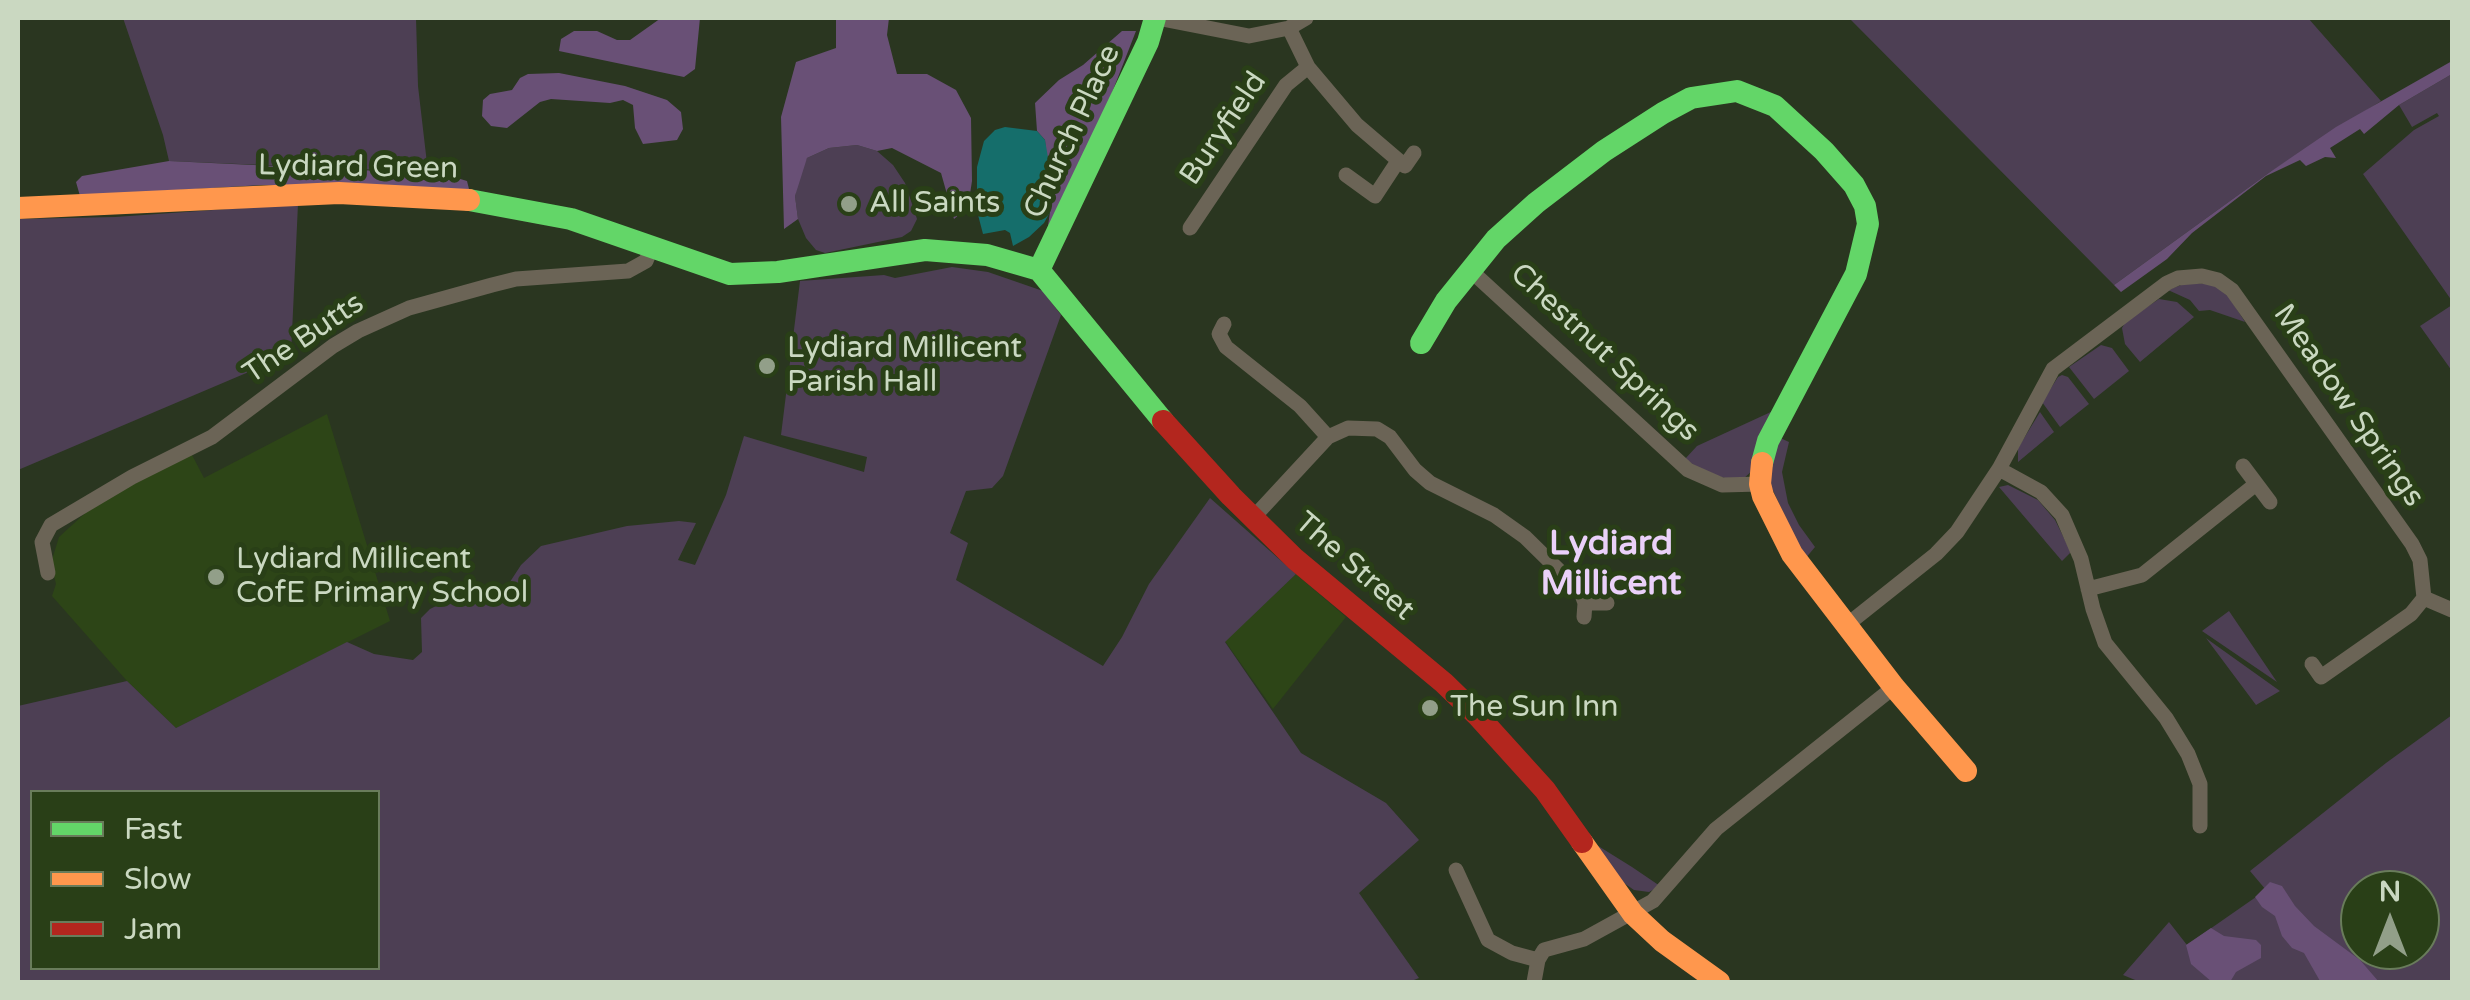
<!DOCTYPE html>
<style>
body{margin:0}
#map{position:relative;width:2470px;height:1000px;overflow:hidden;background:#2a3620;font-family:"Varela Round",sans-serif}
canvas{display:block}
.frame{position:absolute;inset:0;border:20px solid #cad8c1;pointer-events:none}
.legend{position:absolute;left:30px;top:790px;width:350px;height:180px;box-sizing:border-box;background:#293f17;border:2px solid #697c5b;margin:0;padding:12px 18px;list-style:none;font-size:30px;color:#cad8c1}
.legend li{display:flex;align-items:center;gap:20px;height:50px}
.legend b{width:50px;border:2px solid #697c5b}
.north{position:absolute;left:2340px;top:870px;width:100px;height:100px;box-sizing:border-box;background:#293f17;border:2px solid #697c5b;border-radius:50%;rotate:0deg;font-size:28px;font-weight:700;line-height:40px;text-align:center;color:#cad8c1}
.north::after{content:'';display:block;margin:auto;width:35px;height:45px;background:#929f89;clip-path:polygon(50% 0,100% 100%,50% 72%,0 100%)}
</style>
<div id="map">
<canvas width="2470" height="1000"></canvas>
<div class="frame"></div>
<ul class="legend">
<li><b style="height:12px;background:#63d668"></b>Fast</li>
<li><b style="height:12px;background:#ff974d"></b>Slow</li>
<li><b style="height:12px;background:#b3261e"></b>Jam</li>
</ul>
<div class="north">N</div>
</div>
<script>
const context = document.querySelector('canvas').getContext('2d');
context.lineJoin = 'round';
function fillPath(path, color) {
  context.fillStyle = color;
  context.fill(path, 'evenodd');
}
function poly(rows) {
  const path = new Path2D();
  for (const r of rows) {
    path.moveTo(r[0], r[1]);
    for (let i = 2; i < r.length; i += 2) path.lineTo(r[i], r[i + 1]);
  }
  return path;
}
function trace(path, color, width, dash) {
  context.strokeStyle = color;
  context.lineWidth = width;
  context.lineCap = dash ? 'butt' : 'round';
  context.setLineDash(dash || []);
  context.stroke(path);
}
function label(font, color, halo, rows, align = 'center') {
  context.font = font + ' "Varela Round",sans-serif';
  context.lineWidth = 10;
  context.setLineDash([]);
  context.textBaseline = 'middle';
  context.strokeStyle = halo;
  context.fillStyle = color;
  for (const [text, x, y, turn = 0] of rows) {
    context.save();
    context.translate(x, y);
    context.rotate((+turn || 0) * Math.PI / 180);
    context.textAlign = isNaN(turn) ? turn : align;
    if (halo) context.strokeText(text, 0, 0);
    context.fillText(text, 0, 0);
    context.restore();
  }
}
fillPath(poly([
 [327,414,390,621,176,728,127,681,52,596,56,584,51,563,59,537,93,506,191,453,204,478],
 [1296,574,1346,617,1273,709,1225,641]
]), '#2d4517');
fillPath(poly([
 [123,18,416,18,418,86,428,172,169,161,163,135],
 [1849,18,2308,18,2381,101,2270,172,2114,285],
 [2452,74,2452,301,2363,174,2414,130,2439,116,2437,113,2412,127,2399,105],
 [857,145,877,151,893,165,905,183,917,219,911,231,902,237,825,253,816,250,806,238,798,219,795,196,800,172,807,158,829,148],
 [298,204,291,354,18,470,18,219,115,217],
 [952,267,988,272,1043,291,1061,315,1003,476,992,488,966,491,955,520,950,533,968,543,956,580,1103,666,1122,637,1149,584,1210,498,1296,574,1225,642,1301,753,1386,803,1419,840,1359,893,1419,978,1409,982,18,982,18,706,127,681,176,728,347,642,374,654,413,660,422,652,421,618,430,609,442,603,482,601,506,588,521,565,541,546,627,526,679,521,696,523,678,560,695,565,726,495,744,436,864,472,867,457,781,435,800,281,884,275,895,278],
 [32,792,378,792,378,968,32,968],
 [2189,282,2215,285,2229,297,2245,322,2210,310,2199,311,2190,300,2168,290],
 [2159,299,2177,302,2194,317,2140,362,2125,344,2122,328,2126,321],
 [2452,305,2452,371,2420,326],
 [2101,345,2112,348,2129,371,2094,399,2069,367],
 [2062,375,2068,377,2089,404,2060,427,2042,402,2058,377],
 [1773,411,1753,470,1743,479,1733,480,1705,473,1685,459,1697,446],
 [2040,412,2054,432,2018,462,2018,448],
 [1776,436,1789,442,1782,472,1788,503,1799,525,1815,547,1805,559,1769,482],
 [2008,485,2038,500,2055,520,2071,552,2062,561,1999,487],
 [2229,611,2277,682,2202,631],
 [2206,638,2210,641,2280,691,2256,705],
 [2452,715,2452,982,2140,982,2123,975,2169,922,2187,945,2266,890,2250,871,2386,763],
 [2360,890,2420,890,2420,950,2360,950],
 [1595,844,1632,867,1660,886,1649,892,1634,890,1621,881]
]), '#4d3f54');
fillPath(poly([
 [661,18,700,18,695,69,684,77,559,51,561,39,574,31,597,31,617,40,630,40],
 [836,18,889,18,887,35,897,74,927,74,956,90,971,118,972,181,968,207,954,219,941,173,892,148,877,151,857,145,829,148,807,158,795,196,798,219,784,229,781,117,796,62,836,48],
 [1122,31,1136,31,1076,185,1047,233,1050,212,1045,140,1037,131,1035,103,1059,80,1083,65],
 [2452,61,2452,74,2399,105,2364,134,2360,129,2330,148,2336,158,2325,157,2306,166,2300,160,2266,176,2192,233,2167,259,2121,292,2114,285,2270,172,2336,127],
 [559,73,625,86,667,100,681,112,683,129,677,140,643,144,635,128,633,105,623,100,610,103,551,99,540,102,507,128,491,126,482,116,483,100,490,94,512,90,520,78,528,74],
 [169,161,444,174,467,181,470,193,444,189,262,185,80,196,76,182,82,176],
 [2270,882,2282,886,2295,906,2314,926,2360,960,2379,982,2320,981,2304,953,2292,948,2282,936,2275,916,2262,907,2255,897],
 [2211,928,2224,936,2256,940,2261,945,2261,958,2236,972,2230,982,2212,982,2191,964,2186,945]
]), '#695076');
fillPath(poly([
 [1005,127,1037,131,1045,140,1052,181,1050,212,1044,223,1029,237,1013,246,1010,233,1005,230,983,234,977,211,977,167,984,141,995,130]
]), '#156e6b');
trace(poly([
 [1157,18,1249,36,1289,28,1306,18],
 [1289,28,1308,67,1357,125,1405,166,1414,153],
 [1346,175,1375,196,1398,161],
 [1190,228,1286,85,1308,67],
 [1469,269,1688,470,1722,485,1760,484],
 [1224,324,1219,334,1226,347,1300,406,1328,437],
 [2243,466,2270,502],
 [1999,469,2041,492,2062,515,2081,559,2093,609,2105,643,2166,718,2188,754,2200,784,2200,826],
 [1253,518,1328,437,1348,428,1377,429,1390,437,1415,470,1430,483,1494,515,1525,537,1581,592,1585,603,1584,617],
 [48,573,42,542,51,525,132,477,212,437,333,346,358,331,409,308,492,285,516,279,628,271,646,261,652,246],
 [2088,589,2142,575,2256,484],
 [2424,598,2452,610],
 [1585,603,1607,603],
 [1848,624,1936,554,1957,532,1999,469,2053,369,2167,283,2178,278,2202,276,2218,280,2232,290,2412,544,2420,560,2424,598,2411,614,2321,677,2312,664],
 [1456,870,1488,940,1512,953,1538,960],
 [1534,982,1538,960,1544,950,1584,939,1653,901,1716,829,1894,687]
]), '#6b6456', 15);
trace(poly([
 [469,200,571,219,730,274,778,272,925,250,987,255,1039,270,1163,421],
 [1039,270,1148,42,1155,18],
 [1421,343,1446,301,1496,239,1536,203,1604,151,1663,113,1691,98,1737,91,1775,106,1824,151,1854,185,1865,206,1868,224,1856,274,1768,441,1762,463]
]), '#63d668', 22);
trace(poly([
 [18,208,339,193,469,200],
 [1762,463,1760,484,1763,496,1792,554,1894,687,1966,771],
 [1582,842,1633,914,1662,941,1719,982]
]), '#ff974d', 22);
trace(poly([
 [1163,421,1231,496,1295,559,1444,683,1478,716,1545,790,1582,842]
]), '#b3261e', 22);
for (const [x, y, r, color] of [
 [849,204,10,"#929f89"],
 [767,366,10,"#929f89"],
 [216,577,10,"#929f89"],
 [1430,708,10,"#929f89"]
]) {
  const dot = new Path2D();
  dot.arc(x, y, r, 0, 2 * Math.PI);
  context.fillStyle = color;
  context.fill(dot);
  trace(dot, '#293f17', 4);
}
label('30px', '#cad8c1', '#293f17', [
 ["Buryfield",1224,129,-56],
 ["Church Place",1073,132,-65],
 ["Lydiard Green",358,168,1],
 ["The Butts",304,339,-34],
 ["Chestnut Springs",1604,353,43],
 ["Meadow Springs",2348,406,55],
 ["The Street",1354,567,41]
]);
label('30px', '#cad8c1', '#293f17', [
 ["All Saints",869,204],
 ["Lydiard Millicent",787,349],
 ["Parish Hall",787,383],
 ["Lydiard Millicent",236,560],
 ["CofE Primary School",236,594],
 ["The Sun Inn",1450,708]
], 'left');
label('bold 35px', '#ead1f9', '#293f17', [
 ["Lydiard",1611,545],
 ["Millicent",1611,585]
]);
</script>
